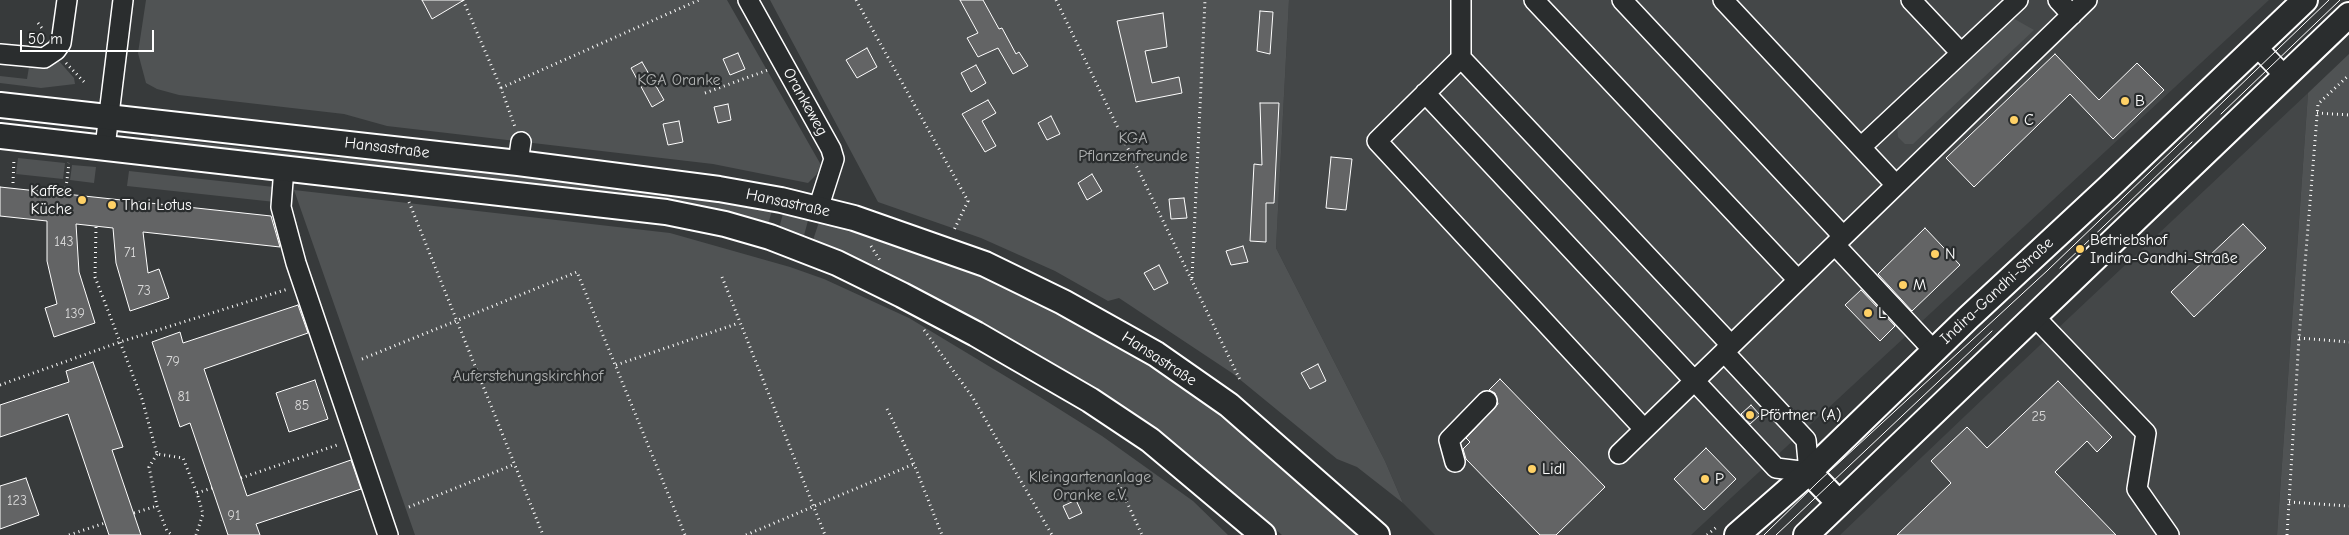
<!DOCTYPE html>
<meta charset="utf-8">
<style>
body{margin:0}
#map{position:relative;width:2349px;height:535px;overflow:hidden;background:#373a3b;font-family:"Comic Neue",sans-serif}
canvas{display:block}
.scale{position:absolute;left:20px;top:30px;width:134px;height:22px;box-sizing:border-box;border:2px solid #fff;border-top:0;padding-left:6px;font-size:15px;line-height:18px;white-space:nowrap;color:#fff;-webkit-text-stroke:4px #2a2d2e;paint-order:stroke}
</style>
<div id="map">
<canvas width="2349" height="535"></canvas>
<div class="scale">50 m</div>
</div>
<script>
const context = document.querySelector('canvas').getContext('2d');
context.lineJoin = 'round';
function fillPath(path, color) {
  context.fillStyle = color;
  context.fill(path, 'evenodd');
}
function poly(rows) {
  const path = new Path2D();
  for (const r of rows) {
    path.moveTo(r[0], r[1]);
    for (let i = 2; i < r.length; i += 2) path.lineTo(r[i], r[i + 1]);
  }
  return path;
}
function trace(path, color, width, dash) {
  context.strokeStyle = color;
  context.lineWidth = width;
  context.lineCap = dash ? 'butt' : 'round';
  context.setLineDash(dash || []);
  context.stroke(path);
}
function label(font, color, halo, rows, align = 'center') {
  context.font = font + ' "Comic Neue",sans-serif';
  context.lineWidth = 4.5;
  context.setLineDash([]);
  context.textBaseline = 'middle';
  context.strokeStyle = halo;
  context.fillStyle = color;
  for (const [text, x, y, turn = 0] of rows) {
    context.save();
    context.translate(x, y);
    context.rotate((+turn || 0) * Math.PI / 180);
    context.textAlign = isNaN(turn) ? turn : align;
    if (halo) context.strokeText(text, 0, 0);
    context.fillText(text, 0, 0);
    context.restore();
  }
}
fillPath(poly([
 [1289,0,2269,0,1691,535,1435,535,1403,503,1385,461,1276,248],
 [2308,93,2277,535,1840,535,1987,395]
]), '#444748');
fillPath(poly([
 [146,0,727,0,821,165,816,175,808,183,713,164,387,126,344,114,179,95,157,89,146,83,138,53],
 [770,0,1289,0,1276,248,1385,461,1403,503,1357,467,1337,459,1232,373,1119,298,1108,301,1055,271,981,238,878,202],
 [2011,17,2034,30,1913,144,1905,144,1898,137,1897,125],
 [2349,54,2349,535,2277,535,2308,93],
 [58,60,74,78,75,84,41,88,0,83,0,76,27,79,29,67,45,67],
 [151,137,332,158,396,157,773,207,767,228,150,144],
 [18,158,65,163,63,179,16,174],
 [72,165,96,167,94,183,70,180],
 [129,171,274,187,275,202,127,186],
 [294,190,670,233,790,267,824,279,909,318,1040,397,1102,436,1193,501,1228,535,415,535],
 [784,210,809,217,803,239,778,232],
 [820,219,870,233,990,276,1067,313,1157,368,1227,419,1366,535,1282,535,1210,474,1104,398,812,243]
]), '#505354');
const building = poly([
 [422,0,464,0,432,19,422,0],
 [960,0,983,0,999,29,1002,28,1016,54,1019,52,1028,66,1013,74,998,48,978,57,967,38,978,33,960,0],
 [1260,11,1273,12,1270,54,1257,51,1260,11],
 [1163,13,1167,47,1145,51,1152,83,1179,77,1182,93,1136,102,1117,21,1163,13],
 [867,48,877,67,857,78,846,60,867,48],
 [738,53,745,69,730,75,723,59,738,53],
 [2055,54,2099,100,2137,63,2164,90,2113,139,2070,94,1974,187,1946,158,2055,54],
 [642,62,664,100,652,107,631,68,642,62],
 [976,65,986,83,971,92,961,73,976,65],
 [988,100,996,113,982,121,996,146,985,152,962,114,988,100],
 [1260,103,1279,103,1274,203,1266,203,1266,242,1250,241,1254,164,1262,165,1260,103],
 [728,104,731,120,718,123,714,107,728,104],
 [1051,116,1060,134,1047,140,1038,123,1051,116],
 [679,121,683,142,668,145,663,124,679,121],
 [1331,157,1352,159,1346,210,1326,208,1331,157],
 [1092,174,1102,191,1087,200,1078,183,1092,174],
 [0,187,271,216,280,247,143,232,148,273,159,269,169,298,130,311,116,263,113,228,76,224,79,272,95,323,54,337,45,308,57,304,47,261,47,221,0,216,0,187],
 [1184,198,1187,218,1171,219,1169,199,1184,198],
 [2243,224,2266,248,2194,317,2171,292,2243,224],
 [1925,228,1960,265,1912,311,1878,274,1925,228],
 [1243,246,1248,262,1231,265,1226,251,1243,246],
 [1159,265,1168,283,1154,290,1144,273,1159,265],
 [1861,290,1895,326,1880,341,1845,305,1861,290],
 [298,305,308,333,204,369,247,496,351,460,361,489,256,524,260,535,228,535,190,423,180,427,152,342,180,332,183,343,298,305],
 [93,362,123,447,112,450,141,535,109,535,68,414,0,437,0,405,69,382,66,371,93,362],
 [1318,364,1326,381,1310,389,1301,373,1318,364],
 [1500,379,1605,487,1556,535,1540,535,1466,459,1463,449,1470,442,1466,438,1498,404,1495,393,1489,390,1500,379],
 [315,380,328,419,289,432,276,393,315,380],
 [2058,381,2112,437,2097,452,2087,441,2055,472,2116,535,1897,535,1951,483,1931,461,1967,427,1987,448,2058,381],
 [1751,405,1760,415,1750,424,1741,414,1751,405],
 [1706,448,1736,479,1704,510,1674,479,1706,448],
 [26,478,39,515,0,529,0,486,26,478],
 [1076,500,1082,513,1069,519,1063,506,1076,500]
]);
fillPath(building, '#636465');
trace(building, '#fff', 1);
const minor = poly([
 [748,0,831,149,834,159,818,209],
 [1461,0,1461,58,1377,141,1644,429],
 [1534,0,1798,280],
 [1622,0,1843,236],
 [1723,0,1896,185],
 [1911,0,1961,53],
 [2058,0,2072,15],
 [2256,46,2285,76],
 [0,54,44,58,56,50,61,43,67,0],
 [1461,58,1731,345],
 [1425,93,1776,468,1809,472,1806,440,1724,352],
 [105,147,123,0],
 [1861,147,2018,0],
 [518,163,521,142],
 [284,168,281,207,296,263,388,535],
 [1835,245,1934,351],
 [2034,316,2146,433,2137,489,2169,535],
 [1619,454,2087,0],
 [1455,462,1449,440,1487,401]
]);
const major = poly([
 [0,105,518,163,719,189,781,200,854,218,985,264,1063,302,1156,354,1229,405,1377,535],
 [0,136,666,212,725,224,770,237,837,263,902,295,976,334,1090,400,1150,440,1263,535],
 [1809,472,1839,503],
 [1737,535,1809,472,1968,318,2109,187,2305,0],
 [1806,535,2349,15]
]);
trace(minor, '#fff', 22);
trace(major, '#fff', 28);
trace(poly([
 [463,0,501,88,515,127],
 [856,0,968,201,953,232],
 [1056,0,1240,380],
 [38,23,44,31],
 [66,63,86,84],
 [501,88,699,0],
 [705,93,768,70],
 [2317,113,2349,115],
 [13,183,14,158],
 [66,188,69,163],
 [409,202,543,535],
 [96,227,95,277,142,399,157,454,183,458,197,493,203,514,196,535],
 [871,246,881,262],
 [722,277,825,535],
 [1192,278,1205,0],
 [924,330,973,398,1052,535],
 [2299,338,2349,342],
 [362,359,577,272,685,535],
 [616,365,739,323],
 [0,385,120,342,288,289],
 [887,409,914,464,942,535],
 [157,454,149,467,157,506,167,531,172,535],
 [1114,474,1142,535],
 [241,478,340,444],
 [197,493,212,488],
 [2289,502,2349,506],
 [409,507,515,464],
 [134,513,157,506],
 [69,535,105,523],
 [746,535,914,464],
 [1707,535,1718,526],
 [2287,535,2299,338,2318,104,2349,75]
]), '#fff', 3, [1, 4]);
trace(minor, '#2a2d2e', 19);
trace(major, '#2a2d2e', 24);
trace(poly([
 [2221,114,2340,0],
 [2060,268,2192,142],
 [1764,535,1818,482,2048,270,2329,0],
 [1776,535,1992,331]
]), '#fff', 1);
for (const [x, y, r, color] of [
 [2125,101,5,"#ffd166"],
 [2014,120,5,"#ffd166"],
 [82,200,5,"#ffd166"],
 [112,205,5,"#ffd166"],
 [2080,249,5,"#ffd166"],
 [1935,254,5,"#ffd166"],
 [1903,285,5,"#ffd166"],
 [1868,313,5,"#ffd166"],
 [1750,415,5,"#ffd166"],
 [1532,469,5,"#ffd166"],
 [1705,479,5,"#ffd166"]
]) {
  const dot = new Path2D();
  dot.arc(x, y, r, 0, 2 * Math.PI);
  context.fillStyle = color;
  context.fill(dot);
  trace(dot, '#2a2d2e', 2);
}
label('14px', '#d8d8d8', null, [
 ["143",64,242],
 ["71",130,253],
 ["73",144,291],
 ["139",75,314],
 ["79",173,362],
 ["81",184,397],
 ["85",302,406],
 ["25",2039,417],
 ["123",17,501],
 ["91",234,516]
]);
label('16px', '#b0b2b2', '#2a2d2e', [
 ["KGA Oranke",679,80],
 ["KGA",1133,138],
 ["Pflanzenfreunde",1133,156],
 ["Auferstehungskirchhof",528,376],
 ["Kleingartenanlage",1090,477],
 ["Oranke e.V.",1090,495]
]);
label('16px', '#fff', '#2a2d2e', [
 ["B",2135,101],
 ["C",2024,120],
 ["Kaffee",72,191,"right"],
 ["Küche",72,209,"right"],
 ["Thai Lotus",122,205],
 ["Betriebshof",2090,240],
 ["Indira-Gandhi-Straße",2090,258],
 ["N",1945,254],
 ["M",1913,285],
 ["L",1878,313],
 ["Pförtner (A)",1760,415],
 ["Lidl",1542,469],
 ["P",1715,479]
], 'left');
label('16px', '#fff', '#2a2d2e', [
 ["Orankeweg",805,102,61],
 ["Hansastraße",387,148,7],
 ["Hansastraße",788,203,12],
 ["Indira-Gandhi-Straße",1997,291,-43],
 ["Hansastraße",1159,359,33]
]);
</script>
